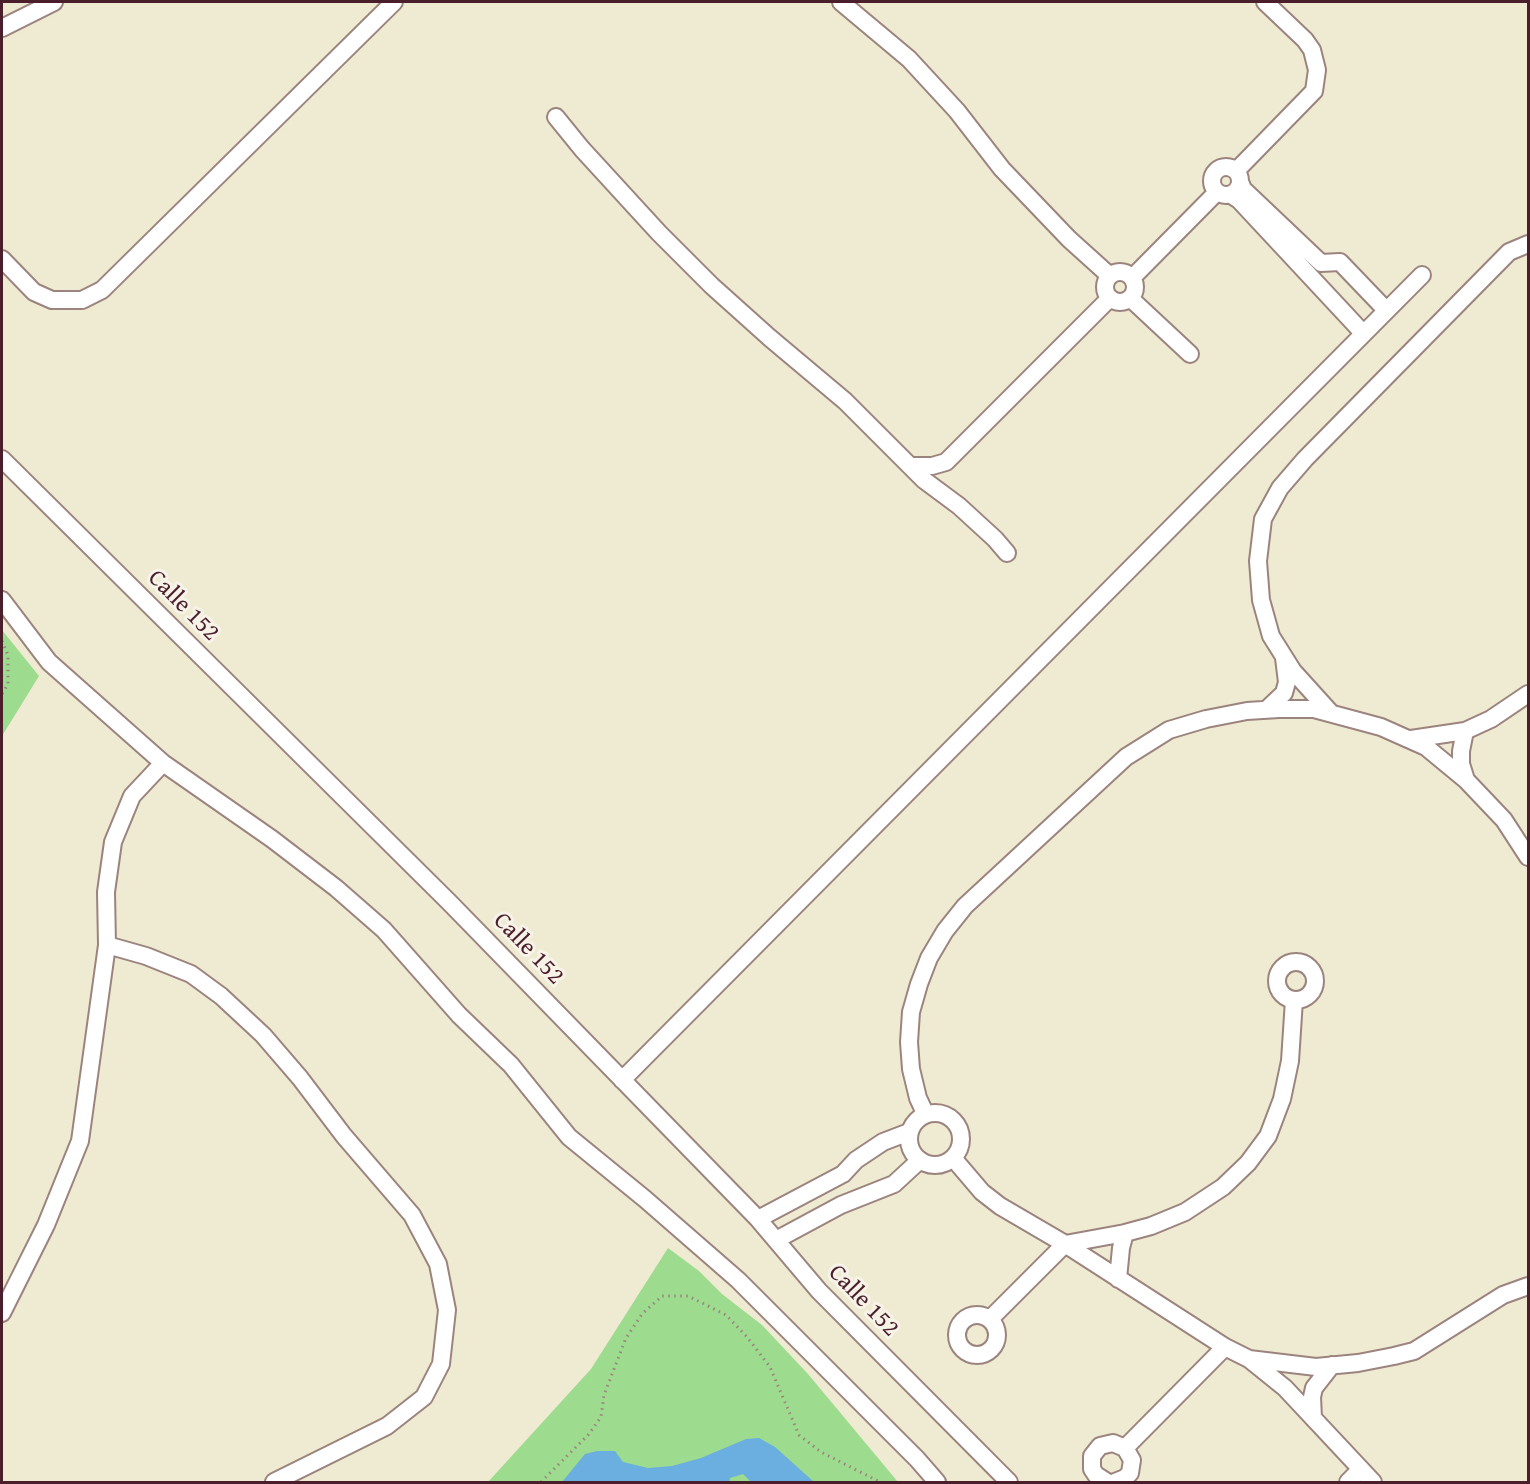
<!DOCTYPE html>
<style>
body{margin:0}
#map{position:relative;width:1530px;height:1484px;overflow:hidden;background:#efead2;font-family:"Gentium Book Plus",serif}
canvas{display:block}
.frame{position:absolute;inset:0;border:3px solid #4a1f2b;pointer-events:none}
</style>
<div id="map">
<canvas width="1530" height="1484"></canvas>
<div class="frame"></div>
</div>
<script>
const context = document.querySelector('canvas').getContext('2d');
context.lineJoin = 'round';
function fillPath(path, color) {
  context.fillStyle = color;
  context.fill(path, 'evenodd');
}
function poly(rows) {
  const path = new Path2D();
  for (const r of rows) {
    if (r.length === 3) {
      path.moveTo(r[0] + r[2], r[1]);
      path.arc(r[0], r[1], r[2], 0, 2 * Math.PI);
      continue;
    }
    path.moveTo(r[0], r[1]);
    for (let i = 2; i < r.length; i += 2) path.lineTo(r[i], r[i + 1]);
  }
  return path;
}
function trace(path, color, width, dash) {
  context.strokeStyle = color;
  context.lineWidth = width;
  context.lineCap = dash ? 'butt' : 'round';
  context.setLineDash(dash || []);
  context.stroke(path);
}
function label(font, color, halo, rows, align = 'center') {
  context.font = font + ' "Gentium Book Plus",serif';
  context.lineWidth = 6;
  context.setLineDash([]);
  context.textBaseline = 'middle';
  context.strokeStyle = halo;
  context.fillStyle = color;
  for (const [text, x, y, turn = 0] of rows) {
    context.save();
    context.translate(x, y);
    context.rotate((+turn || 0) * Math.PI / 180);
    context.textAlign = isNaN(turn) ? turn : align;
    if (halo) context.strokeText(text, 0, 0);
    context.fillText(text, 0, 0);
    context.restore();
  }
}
fillPath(poly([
 [2,630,39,676,2,736],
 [668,1248,699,1271,722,1294,762,1325,808,1374,898,1482,488,1482,591,1369]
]), '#9ddb8f');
fillPath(poly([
 [759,1438,775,1447,814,1482,751,1482,743,1474,730,1478,729,1482,562,1482,585,1454,597,1451,615,1451,623,1462,648,1468,672,1466,701,1458,746,1439]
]), '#6baee0');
const street = poly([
 [841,2,909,59,957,111,1002,169,1069,239,1110,276],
 [2,28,54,2],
 [556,117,582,149,659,233,712,286,770,338,845,401,924,480,959,506,995,539,1007,553],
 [1226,181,14],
 [1237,170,1314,91,1317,70,1312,50,1305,40,1265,2],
 [1241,184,1243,189,1321,263,1340,262,1386,310],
 [1231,195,1239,200,1363,333],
 [2,259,34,292,52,300,82,300,102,290,394,2],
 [1120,287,15],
 [1132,278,1217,192],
 [1130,298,1190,354],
 [2,459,449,902,758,1219,819,1291,1009,1482],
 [910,466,932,466,946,462,1110,298],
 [2,600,49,662,163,763,272,839,336,888,384,930,459,1015,511,1065,569,1137,645,1199,738,1280,917,1459,937,1482],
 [1267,709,1284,693,1287,682,1284,658],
 [1331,713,1293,671,1271,636,1261,600,1258,561,1263,519,1280,488,1305,459,1509,252,1528,244],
 [1465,731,1461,751,1461,764,1466,780],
 [1411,739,1465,731,1491,719,1528,694],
 [107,945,146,956,191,974,221,996,263,1035,300,1078,344,1136,412,1215,438,1264,447,1310,441,1364,424,1397,387,1426,274,1482],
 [1296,981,19],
 [622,1080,1422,275],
 [935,1139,26],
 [925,1113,918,1098,911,1069,909,1042,911,1012,919,984,929,958,945,931,965,906,1126,757,1169,730,1206,719,1247,711,1279,709,1314,709,1381,727,1426,747,1466,780,1504,820,1528,857],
 [953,1158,982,1192,1000,1206,1065,1244,1225,1347,1249,1359,1285,1388,1373,1482],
 [758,1219,843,1174,856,1160,883,1142,909,1132],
 [776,1240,841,1205,894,1184,920,1160],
 [1118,1279,1121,1248,1125,1233],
 [2,1313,46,1225,80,1141,107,945,106,892,113,842,132,796,163,763],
 [977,1335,20],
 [990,1319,1065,1244,1125,1233,1151,1226,1185,1212,1223,1187,1248,1163,1268,1136,1282,1099,1290,1061,1294,1000],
 [1249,1359,1316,1367,1358,1363,1394,1356,1414,1351,1503,1295,1528,1286],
 [1313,1418,1312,1397,1314,1388,1332,1365],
 [1125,1448,1225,1347],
 [1107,1482,1096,1475,1092,1469,1092,1456,1100,1446,1113,1443,1125,1448,1132,1460,1130,1473,1125,1478,1115,1482],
 [1348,1482,1361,1469]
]);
trace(street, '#9c847e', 20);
trace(poly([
 [2,641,8,655,8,684,2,694],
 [541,1482,589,1434,601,1417,604,1395,626,1338,642,1314,662,1296,688,1296,726,1315,747,1337,770,1367,799,1435,821,1452,880,1482]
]), '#9c847e', 3, [1.5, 4.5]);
trace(street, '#fff', 16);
label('24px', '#4a1f2b', '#f7f3e8', [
 ["Calle 152",183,606,45],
 ["Calle 152",528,949,46],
 ["Calle 152",863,1301,46]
]);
</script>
